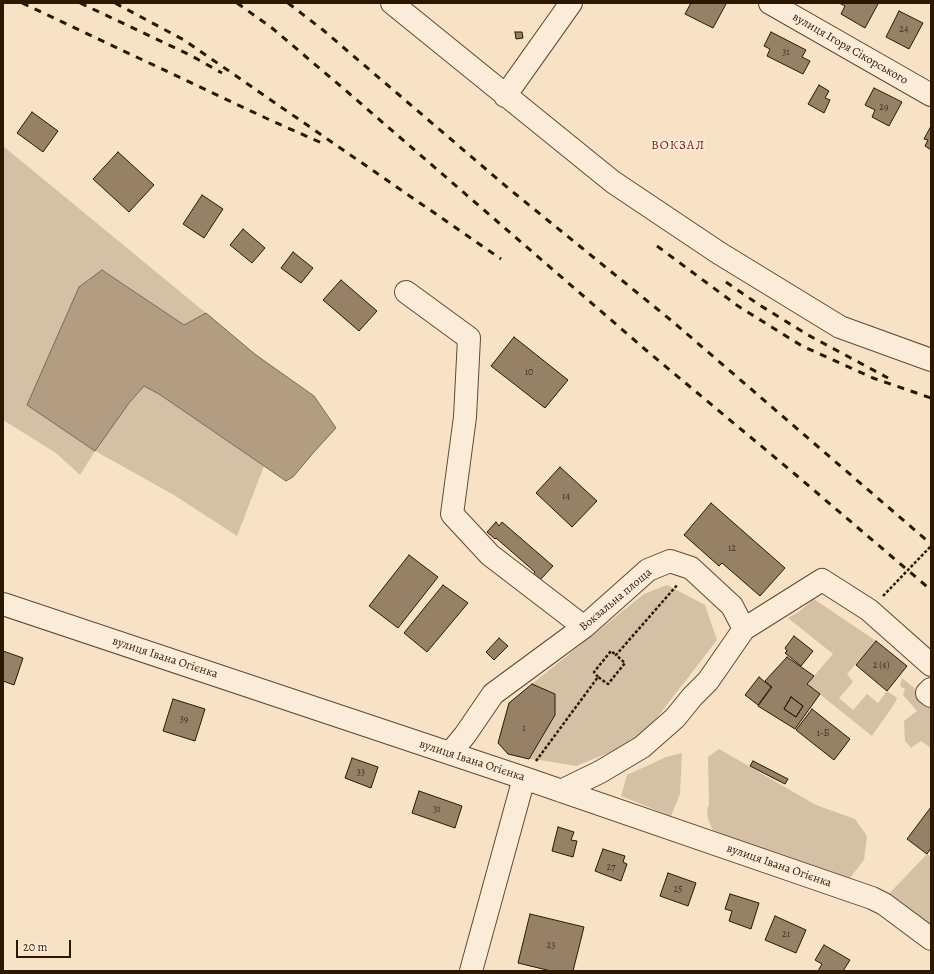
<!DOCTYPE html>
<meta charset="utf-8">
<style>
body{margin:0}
#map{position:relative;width:934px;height:974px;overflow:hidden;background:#f7e2c5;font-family:Alegreya,serif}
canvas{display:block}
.frame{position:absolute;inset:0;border:4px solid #2c1800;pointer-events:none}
.scale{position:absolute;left:16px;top:940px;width:55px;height:18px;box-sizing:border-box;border:2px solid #2c1800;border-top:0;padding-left:5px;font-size:12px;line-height:14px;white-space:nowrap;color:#2c1800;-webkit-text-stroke:3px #faecd9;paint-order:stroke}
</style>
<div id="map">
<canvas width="934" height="974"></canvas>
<div class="frame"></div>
<div class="scale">20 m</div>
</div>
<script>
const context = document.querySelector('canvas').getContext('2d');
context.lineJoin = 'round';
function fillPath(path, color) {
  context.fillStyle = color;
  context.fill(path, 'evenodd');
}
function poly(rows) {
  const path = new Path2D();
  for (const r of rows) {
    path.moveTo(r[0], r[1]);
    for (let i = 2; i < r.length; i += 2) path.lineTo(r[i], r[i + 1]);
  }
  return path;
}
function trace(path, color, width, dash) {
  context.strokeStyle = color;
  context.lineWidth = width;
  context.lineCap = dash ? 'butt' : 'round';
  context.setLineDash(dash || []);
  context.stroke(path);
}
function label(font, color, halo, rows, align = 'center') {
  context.font = font + ' Alegreya,serif';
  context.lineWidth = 3.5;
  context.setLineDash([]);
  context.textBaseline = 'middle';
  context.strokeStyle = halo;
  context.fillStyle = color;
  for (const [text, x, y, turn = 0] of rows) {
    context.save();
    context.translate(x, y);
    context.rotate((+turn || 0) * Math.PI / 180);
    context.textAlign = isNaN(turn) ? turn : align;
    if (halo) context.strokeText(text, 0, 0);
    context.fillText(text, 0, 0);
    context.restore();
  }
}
fillPath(poly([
 [3,146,206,313,184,325,102,270,79,287,27,405,129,403,144,386,159,394,264,466,237,536,174,495,95,451,80,475,56,453,3,420],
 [667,585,705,605,717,640,652,724,625,746,576,766,540,760,529,759,555,715,555,694,532,684,644,594],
 [814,599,876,641,847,674,853,682,839,698,853,710,867,694,878,703,887,691,897,698,895,703,872,736,807,684,833,654,788,618,800,611],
 [902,678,931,702,931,748,921,741,911,748,905,741,904,721,917,711,903,695,905,689,900,686],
 [719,749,816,805,855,819,867,836,864,860,846,883,716,837,708,819,707,810,709,805,708,757],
 [682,753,680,794,671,816,621,796,627,775,666,757],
 [927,854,931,856,931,932,886,897]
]), '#d4c0a4');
const water = poly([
 [102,270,184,325,206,313,256,355,314,396,336,428,314,452,293,477,286,481,159,394,144,386,129,403,95,451,27,405,79,287,102,270]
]);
fillPath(water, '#b29d82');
trace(water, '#7c684e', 1);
const building = poly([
 [691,3,724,3,726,4,713,28,685,14,691,3],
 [839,3,876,3,878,4,865,28,841,14,845,6,839,3],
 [899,11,923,23,909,49,886,37,899,11],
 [515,32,522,32,523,38,516,39,515,32],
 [771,32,806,50,802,57,810,61,803,74,767,56,770,49,764,46,771,32],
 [819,85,829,91,825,98,830,100,824,113,808,104,819,85],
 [874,88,902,102,889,126,872,117,875,110,865,105,874,88],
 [32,112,58,131,43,152,17,133,32,112],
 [931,126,931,150,925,146,928,140,924,139,931,126],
 [118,152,154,185,129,212,93,179,118,152],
 [202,195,223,209,204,238,183,224,202,195],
 [243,229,265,248,252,263,230,245,243,229],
 [293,252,313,268,301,283,281,268,293,252],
 [341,280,377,311,359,331,323,300,341,280],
 [514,337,568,380,545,408,491,366,514,337],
 [560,467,597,501,572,527,536,493,560,467],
 [711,503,785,568,760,596,722,563,719,566,684,535,711,503],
 [496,522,499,526,502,522,553,566,540,580,533,574,535,572,496,538,495,539,487,532,496,522],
 [409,555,438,577,398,628,369,606,409,555],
 [443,585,468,603,427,652,404,633,443,585],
 [794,636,813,651,801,666,785,653,787,651,785,648,794,636],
 [499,638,508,646,494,660,486,652,499,638],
 [876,641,907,666,887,691,856,665,876,641],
 [3,651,23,658,14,685,3,681,3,651],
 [787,657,814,676,807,684,820,694,795,729,758,706,772,687,765,681,787,657],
 [791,697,803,706,796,717,784,709,791,697],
 [759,677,771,687,758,705,745,695,759,677],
 [532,684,555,694,555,715,529,759,508,754,498,743,509,703,532,684],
 [791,697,803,706,796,717,784,709,791,697],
 [173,699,205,709,195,741,163,731,173,699],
 [812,709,850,739,834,760,796,730,812,709],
 [352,758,378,767,371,788,345,778,352,758],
 [753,761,788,779,785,784,750,766,753,761],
 [419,791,462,806,455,828,412,813,419,791],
 [931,807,931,848,927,854,907,839,931,807],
 [558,827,574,832,571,840,577,841,573,857,552,851,558,827],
 [603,849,625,856,623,862,627,864,621,881,595,871,603,849],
 [668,873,696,883,688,906,660,896,668,873],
 [730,894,759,903,751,929,729,921,732,911,725,909,730,894],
 [530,914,584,927,573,971,551,971,518,963,530,914],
 [775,916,806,930,796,953,765,940,775,916],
 [824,945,850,960,843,971,818,971,822,964,815,960,824,945]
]);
fillPath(building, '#968166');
trace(building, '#2c1800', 1);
const minor = poly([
 [392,3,613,182,719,253,840,327,931,360],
 [770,3,931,95],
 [505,96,571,3],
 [406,292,469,338,465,417,452,514,490,555,584,627],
 [3,604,524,778,872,898,884,904,931,939],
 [931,689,927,693,931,696],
 [450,753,465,735,493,694,584,627,648,570,670,561,691,568,732,606,744,629],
 [561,791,600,772,642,747,675,718,692,697,708,681,744,629,822,580,869,610,931,665],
 [471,971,524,778]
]);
trace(minor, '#5f4a31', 24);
trace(poly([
 [883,596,931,546],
 [598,677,594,672,611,651,616,655],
 [536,761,598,677,608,684,625,663,616,655,678,584]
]), '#2c1800', 2.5, [3, 2]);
trace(minor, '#faecd9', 22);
trace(poly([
 [22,3,270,120,324,144],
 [80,3,190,55,222,73],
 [115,3,184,40,501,259],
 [237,3,272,28,344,89,647,351,796,475,931,590],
 [288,3,323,30,508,188,672,321,931,544],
 [657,246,738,306,802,346,873,378,931,398],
 [726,282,758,304,808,335,888,378]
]), '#2c1800', 3, [7, 7]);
label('10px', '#46321a', null, [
 ["24",904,30],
 ["31",786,53],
 ["29",884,108],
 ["10",529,373],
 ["14",566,497],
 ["12",732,549],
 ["2 (4)",881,666],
 ["39",184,720],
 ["1",524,729],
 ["1-Б",823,734],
 ["33",361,773],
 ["31",437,810],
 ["27",611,868],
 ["25",678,890],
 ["21",786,935],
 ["23",551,946]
]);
label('12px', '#2c1800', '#faecd9', [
 ["вулиця Ігоря Сікорського",850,49,30],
 ["Вокзальна площа",616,600,-40],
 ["вулиця Івана Огієнка",165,658,18],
 ["вулиця Івана Огієнка",472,761,18],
 ["вулиця Івана Огієнка",779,866,19]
]);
context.letterSpacing = '1px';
label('13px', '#7a1f14', '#faecd9', [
 ["ВОКЗАЛ",678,146]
]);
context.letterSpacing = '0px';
</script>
